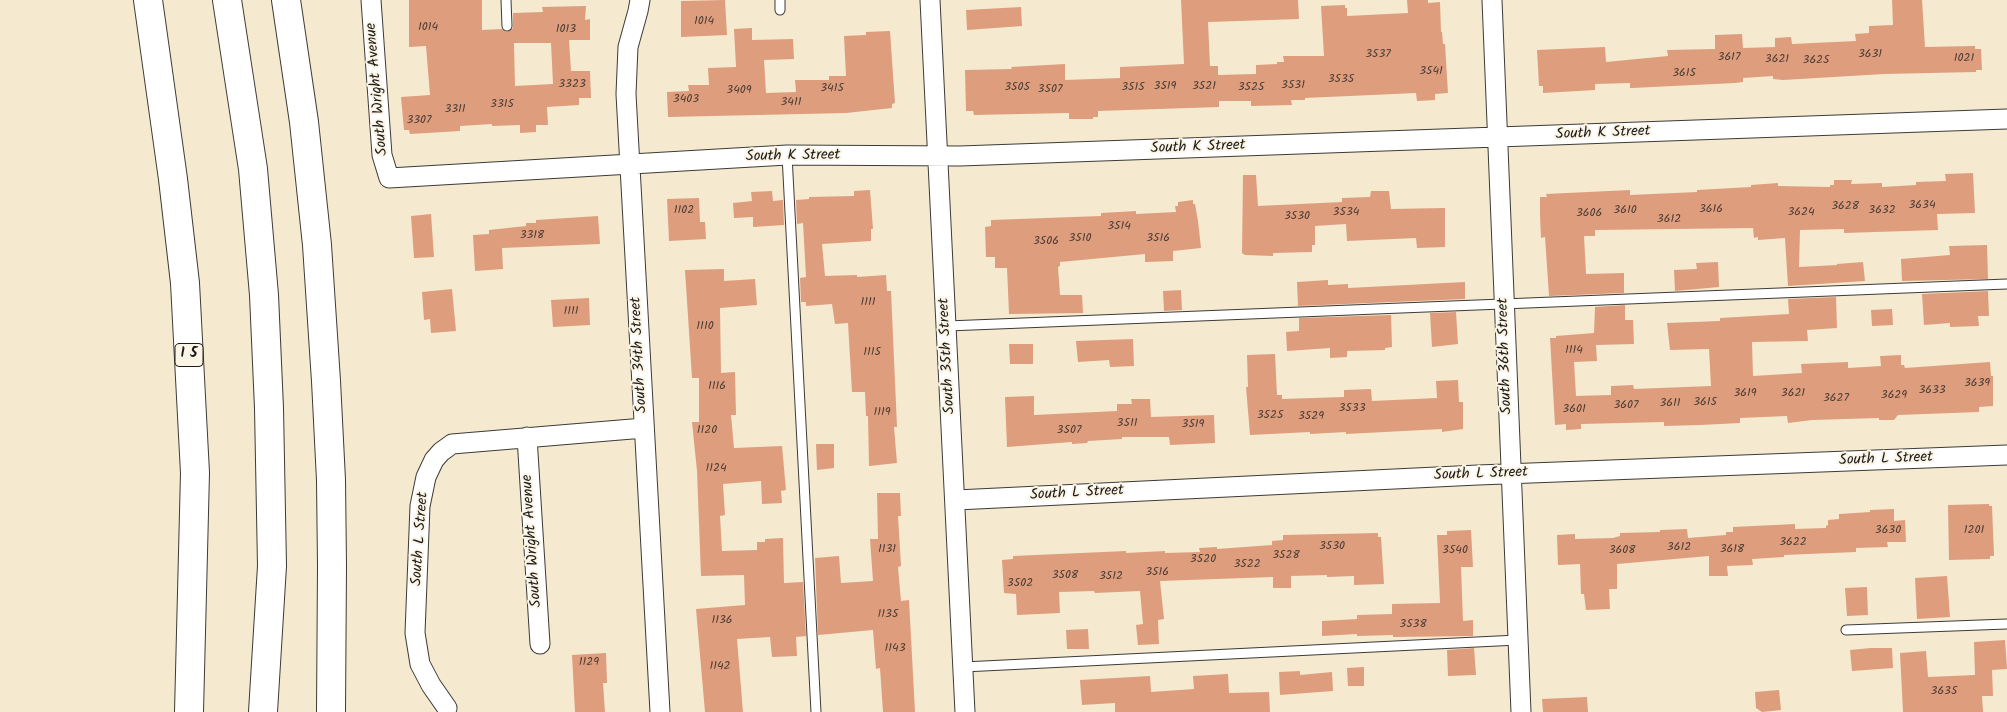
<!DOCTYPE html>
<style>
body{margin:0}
canvas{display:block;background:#f5e9cf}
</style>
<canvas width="2007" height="712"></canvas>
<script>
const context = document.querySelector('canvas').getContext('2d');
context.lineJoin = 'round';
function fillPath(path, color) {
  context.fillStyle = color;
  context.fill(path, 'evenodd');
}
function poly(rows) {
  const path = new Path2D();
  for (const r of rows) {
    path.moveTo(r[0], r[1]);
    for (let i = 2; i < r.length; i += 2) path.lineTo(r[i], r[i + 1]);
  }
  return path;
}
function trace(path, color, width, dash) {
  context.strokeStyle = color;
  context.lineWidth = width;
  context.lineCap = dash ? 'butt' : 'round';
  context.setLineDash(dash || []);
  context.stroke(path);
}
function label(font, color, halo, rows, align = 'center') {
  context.font = font + ' Kalam,sans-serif';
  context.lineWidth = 4;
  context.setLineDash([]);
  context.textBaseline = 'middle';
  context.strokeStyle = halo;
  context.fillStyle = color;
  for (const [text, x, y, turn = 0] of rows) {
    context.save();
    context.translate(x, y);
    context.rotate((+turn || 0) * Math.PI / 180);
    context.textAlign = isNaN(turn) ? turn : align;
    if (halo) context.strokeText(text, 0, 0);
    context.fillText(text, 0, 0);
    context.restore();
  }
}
fillPath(poly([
 [409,0,482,0,482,30,502,29,507,32,513,28,513,13,543,12,542,7,586,6,585,20,590,19,590,40,569,40,571,71,590,71,591,98,579,98,579,105,547,107,548,125,536,125,536,132,520,133,520,125,492,126,492,124,460,126,460,131,410,134,409,130,404,130,401,97,430,95,426,46,409,47],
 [514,43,551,43,553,84,515,86],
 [725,0,727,35,681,37,681,1],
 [1181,0,1298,0,1299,19,1208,22,1210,66,1218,66,1218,75,1256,74,1256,65,1277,64,1277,62,1284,62,1283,56,1324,56,1321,6,1345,5,1345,8,1347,8,1347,16,1408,13,1407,0,1428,0,1428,3,1440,2,1441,32,1442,32,1443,44,1445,44,1448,93,1435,94,1435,100,1417,101,1416,93,1305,98,1305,100,1291,100,1292,105,1251,106,1251,101,1219,101,1219,107,1098,111,1098,117,1093,117,1093,119,1069,119,1069,113,974,115,973,111,966,111,965,70,1012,69,1011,67,1065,64,1065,80,1120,78,1120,67,1184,64],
 [1892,0,1922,0,1925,47,1975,46,1975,49,1981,49,1982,70,1976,70,1976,72,1884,74,1783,80,1773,79,1773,76,1743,78,1743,82,1735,83,1632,88,1630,88,1630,83,1595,84,1595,90,1543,93,1543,86,1539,86,1537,50,1605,47,1606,62,1668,56,1667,50,1715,49,1715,35,1742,34,1743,48,1775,47,1775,38,1791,37,1792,44,1856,41,1855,34,1869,33,1869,26,1893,25],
 [1021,7,1022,26,967,30,966,10],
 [752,28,752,40,793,39,794,59,764,60,766,93,796,92,795,80,829,80,829,76,846,76,844,36,866,35,866,32,890,31,895,103,892,104,892,108,846,113,668,117,667,92,689,91,688,85,709,85,708,68,736,67,734,29],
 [1973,173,1975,213,1937,214,1938,230,1844,233,1844,229,1800,230,1799,267,1837,265,1837,264,1863,262,1865,281,1788,286,1785,238,1758,240,1758,237,1754,238,1753,228,1595,230,1595,236,1584,236,1586,274,1624,273,1624,293,1549,296,1545,237,1541,238,1540,216,1540,197,1547,197,1546,194,1630,190,1630,195,1697,192,1697,190,1751,187,1751,185,1778,183,1778,186,1830,187,1830,185,1834,185,1834,180,1852,180,1851,184,1882,183,1882,187,1916,185,1916,182,1946,181,1945,174],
 [1243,175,1256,175,1258,206,1342,202,1342,198,1370,197,1371,191,1389,191,1391,209,1445,208,1445,247,1417,248,1416,238,1347,241,1346,224,1315,226,1315,245,1312,245,1312,252,1273,253,1273,256,1245,255,1242,253],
 [870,190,873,229,871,229,871,241,822,244,825,276,857,275,857,277,886,275,887,291,891,291,897,427,894,427,897,463,869,466,868,416,866,416,865,392,852,392,848,323,835,324,832,304,806,306,806,302,801,302,800,278,806,277,803,223,797,224,796,200,809,199,809,197,854,196,854,191],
 [772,191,773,201,783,200,784,225,753,227,753,217,734,218,733,203,752,201,751,192],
 [699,198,700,222,705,222,706,239,669,241,667,199],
 [1193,200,1193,204,1195,204,1198,221,1201,248,1173,251,1173,261,1145,262,1145,254,1060,262,1060,266,1058,267,1060,295,1082,295,1083,313,1009,314,1007,268,995,268,995,257,986,257,985,227,991,226,991,220,1101,216,1101,213,1136,211,1136,214,1176,212,1175,206,1178,206,1178,202],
 [431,214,434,257,414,258,411,216],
 [598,216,600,244,502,248,503,269,475,271,473,235,489,234,489,230,526,226,526,223,536,223,536,220],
 [1987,245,1988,279,1902,281,1901,259,1950,255,1949,246],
 [1718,262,1719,287,1675,291,1674,270,1697,269,1696,263],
 [724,269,724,281,755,279,757,305,720,308,721,373,735,372,736,415,731,415,734,448,782,446,786,490,781,491,782,503,762,504,761,481,723,484,725,515,720,516,722,551,757,550,757,542,765,542,765,539,783,538,784,583,803,582,806,636,796,637,797,656,772,657,770,637,737,639,743,712,705,712,696,609,745,605,744,575,701,576,697,471,692,422,699,422,699,378,692,378,685,270],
 [1328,280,1328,285,1348,284,1348,288,1465,282,1465,299,1298,306,1297,282],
 [452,289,456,331,431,333,430,319,424,320,422,292],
 [1181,290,1182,310,1164,311,1163,291],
 [1988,291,1989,316,1978,316,1979,326,1950,327,1950,323,1924,325,1922,294],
 [1836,297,1837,328,1807,330,1808,341,1752,342,1753,376,1802,373,1801,364,1848,362,1848,368,1881,366,1880,356,1901,355,1901,365,1904,365,1905,368,1990,362,1991,376,1993,376,1993,406,1979,407,1979,412,1898,415,1894,420,1879,420,1879,418,1812,420,1788,423,1787,416,1740,418,1740,423,1700,425,1664,426,1664,422,1581,424,1581,429,1566,430,1566,424,1555,425,1550,338,1556,338,1556,336,1594,333,1595,307,1625,305,1625,320,1633,320,1634,344,1596,345,1597,361,1574,362,1576,396,1611,395,1611,386,1633,385,1634,389,1711,386,1709,349,1670,350,1667,323,1720,321,1720,318,1789,314,1788,299],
 [589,298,590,325,553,327,551,300],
 [1892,309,1893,325,1872,326,1871,310],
 [1456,312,1458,344,1432,347,1430,313],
 [1391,315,1392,347,1385,348,1385,350,1347,351,1347,357,1330,358,1330,348,1287,351,1286,332,1299,331,1299,318],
 [1133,339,1134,366,1110,367,1109,360,1078,362,1076,341],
 [1009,344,1033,344,1033,364,1010,364],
 [1275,354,1277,395,1282,395,1282,399,1344,397,1344,390,1371,389,1372,401,1437,398,1436,381,1458,380,1459,402,1463,402,1463,429,1442,432,1442,429,1346,434,1346,432,1310,434,1310,432,1250,435,1246,387,1248,387,1247,355],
 [1034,396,1034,415,1117,411,1117,404,1132,404,1131,399,1150,399,1151,417,1214,415,1215,443,1170,445,1169,437,1122,437,1122,439,1088,441,1087,443,1072,444,1072,442,1007,447,1005,397],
 [816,444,834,444,834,468,817,470],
 [877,493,900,493,901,516,898,516,901,566,898,567,901,601,909,600,915,712,883,712,880,668,876,669,873,630,818,635,815,558,839,556,841,583,873,581,870,539,878,539],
 [1989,504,1989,506,1992,506,1994,556,1990,556,1990,559,1949,560,1948,505],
 [1894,509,1894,521,1905,520,1906,542,1887,542,1888,547,1856,548,1856,552,1784,555,1784,557,1752,559,1753,565,1727,566,1728,576,1709,576,1709,556,1617,564,1617,589,1609,589,1610,609,1586,610,1584,594,1581,594,1580,564,1558,565,1557,535,1575,534,1575,539,1613,538,1620,536,1620,533,1660,532,1660,530,1687,529,1688,538,1726,535,1726,532,1733,532,1733,527,1795,524,1795,529,1826,528,1826,526,1828,525,1828,520,1839,519,1839,514,1870,512,1870,510],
 [1471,530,1473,567,1461,567,1463,621,1473,620,1473,636,1393,637,1393,635,1357,636,1357,634,1322,636,1322,621,1357,619,1357,615,1392,614,1392,604,1440,603,1437,535,1447,535,1447,531],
 [1378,533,1378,537,1381,537,1384,584,1354,585,1354,576,1327,577,1327,575,1291,576,1291,588,1273,588,1273,577,1160,581,1164,619,1158,620,1159,644,1138,645,1136,625,1143,624,1140,591,1095,593,1094,591,1059,592,1060,613,1017,615,1016,594,1004,593,1002,560,1013,559,1013,556,1126,551,1126,553,1165,551,1165,553,1200,552,1199,548,1217,547,1217,549,1272,545,1272,541,1283,540,1283,535],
 [1947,576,1950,617,1917,619,1915,578],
 [1867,587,1868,615,1847,616,1845,588],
 [1088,629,1089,649,1067,649,1066,630],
 [2005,640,2007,669,1992,670,1993,696,1982,696,1983,712,1903,712,1900,653,1926,651,1928,677,1975,675,1974,642],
 [1474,648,1476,675,1448,676,1447,650],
 [1871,648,1892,648,1893,668,1852,671,1850,650],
 [606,653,607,683,603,683,605,712,575,712,572,655],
 [1364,667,1364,686,1348,686,1347,668],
 [1300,671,1300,675,1332,672,1333,691,1280,695,1279,672],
 [1228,674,1229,693,1269,692,1270,712,1115,712,1115,703,1082,705,1080,680,1150,676,1151,692,1194,689,1193,676],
 [1779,690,1781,710,1762,712,1756,708,1755,692],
 [1587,697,1588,712,1543,712,1542,699]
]), '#de9e7e');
const service = poly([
 [506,0,507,26],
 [780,0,780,10],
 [787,155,816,712],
 [947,326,2007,284],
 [1846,630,2007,624],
 [963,667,1518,640]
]);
const minor = poly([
 [371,0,382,155,389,178,787,155,960,156,2007,119],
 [640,0,638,11,628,47,626,94,660,712],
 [930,0,965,712],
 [1492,0,1521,712],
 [527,437,540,644],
 [956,500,1478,475,2007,455],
 [447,708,431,685,420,664,415,633,420,506,426,477,434,460,441,452,452,444,644,428]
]);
const motorway = poly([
 [148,0,173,179,185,283,195,473,189,712],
 [227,0,253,169,264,295,269,408,272,566,263,712],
 [286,0,304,122,317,245,326,381,331,480,332,566,331,712]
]);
trace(service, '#3d3b37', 11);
trace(minor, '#3d3b37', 21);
trace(motorway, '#3d3b37', 30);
trace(service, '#fff', 9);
trace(minor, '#fff', 19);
trace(motorway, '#fff', 28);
label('12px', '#4c3c34', null, [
 ["1014",704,22],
 ["1014",428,28],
 ["1013",566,30],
 ["3537",1378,55],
 ["3631",1870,55],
 ["3617",1729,58],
 ["1021",1964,59],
 ["3621",1777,60],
 ["3625",1816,61],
 ["3541",1431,72],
 ["3615",1684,74],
 ["3535",1341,80],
 ["3323",572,85],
 ["3531",1293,86],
 ["3519",1165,87],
 ["3521",1204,87],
 ["3505",1017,88],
 ["3515",1133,88],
 ["3525",1251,88],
 ["3415",832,89],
 ["3507",1050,90],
 ["3409",739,91],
 ["3403",686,100],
 ["3411",791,103],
 ["3315",502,105],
 ["3311",455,110],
 ["3307",419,121],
 ["3634",1922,206],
 ["3628",1845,207],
 ["3616",1711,210],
 ["1102",684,211],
 ["3610",1625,211],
 ["3632",1882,211],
 ["3534",1346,213],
 ["3624",1801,213],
 ["3606",1589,214],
 ["3530",1297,217],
 ["3612",1669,220],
 ["3514",1119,227],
 ["3318",532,236],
 ["3510",1080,239],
 ["3516",1158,239],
 ["3506",1046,242],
 ["1111",868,303],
 ["1111",571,312],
 ["1110",705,327],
 ["1114",1574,351],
 ["1115",872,353],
 ["3639",1977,384],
 ["1116",717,387],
 ["3633",1932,391],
 ["3619",1745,394],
 ["3621",1793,394],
 ["3629",1894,396],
 ["3627",1836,399],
 ["3615",1705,403],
 ["3611",1670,404],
 ["3607",1626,406],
 ["3533",1352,409],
 ["3601",1574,410],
 ["1119",882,413],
 ["3525",1270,416],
 ["3529",1311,417],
 ["3511",1127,424],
 ["3519",1193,425],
 ["1120",707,431],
 ["3507",1069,431],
 ["1124",716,469],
 ["3630",1888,531],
 ["1201",1974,531],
 ["3622",1793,543],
 ["3530",1332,547],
 ["3612",1679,548],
 ["1131",887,550],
 ["3618",1732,550],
 ["3540",1455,551],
 ["3608",1622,551],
 ["3528",1286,556],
 ["3520",1203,560],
 ["3522",1247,565],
 ["3516",1157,573],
 ["3508",1065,576],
 ["3512",1111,577],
 ["3502",1020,584],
 ["1135",888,615],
 ["1136",722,621],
 ["3538",1413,625],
 ["1143",895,649],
 ["1129",589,663],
 ["1142",720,667],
 ["3635",1944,692]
]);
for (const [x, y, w] of [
 [189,355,28]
]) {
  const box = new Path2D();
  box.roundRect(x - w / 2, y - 11.5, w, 23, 4);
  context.fillStyle = '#fcf5e5';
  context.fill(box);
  trace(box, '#1c1c1c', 1);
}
label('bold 14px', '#1c1c1c', null, [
 ["I 5",189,355]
]);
label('15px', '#1c1c1c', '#fcf5e5', [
 ["South Wright Avenue",378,89,-95],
 ["South K Street",1603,134,-2],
 ["South K Street",1198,148,-2],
 ["South K Street",793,157,-1],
 ["South 34th Street",640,355,-93],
 ["South 35th Street",948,356,-93],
 ["South 36th Street",1506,356,-92],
 ["South L Street",1886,460,-2],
 ["South L Street",1481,475,-2],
 ["South L Street",1077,494,-3],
 ["South L Street",421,539,-86],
 ["South Wright Avenue",533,541,-94]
]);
</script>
